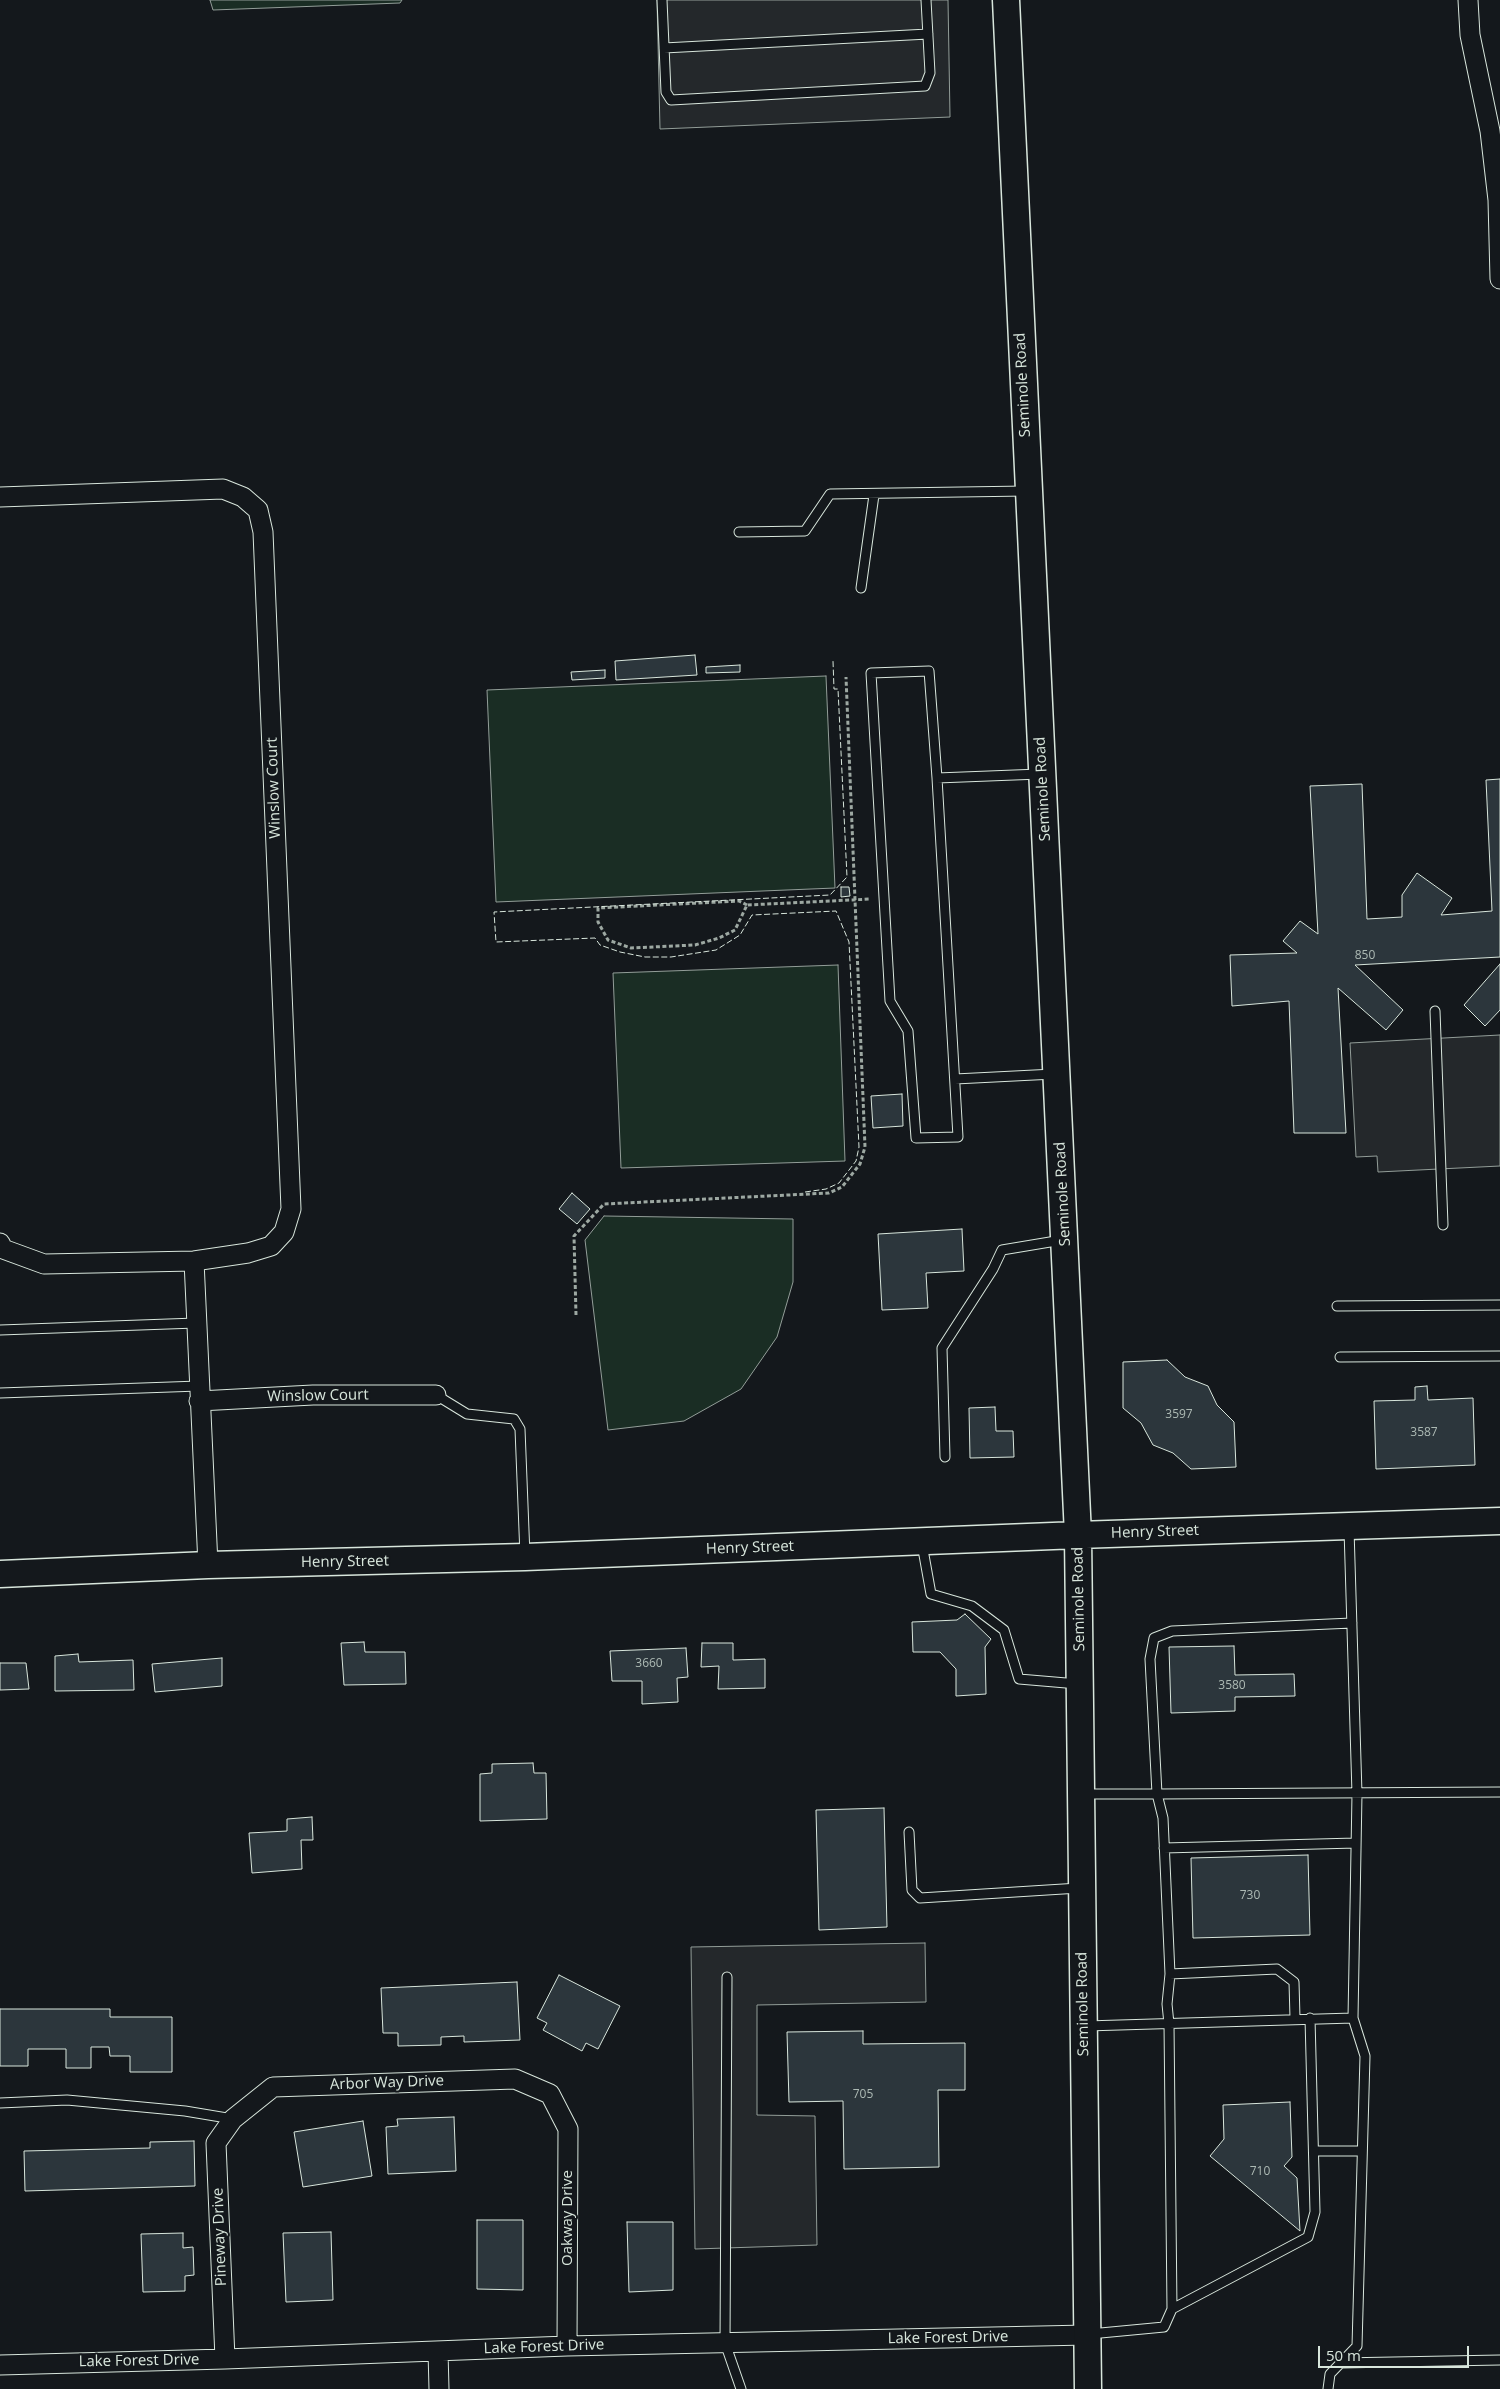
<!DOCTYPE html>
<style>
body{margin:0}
#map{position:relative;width:1500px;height:2389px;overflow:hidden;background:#14181c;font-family:"Open Sans",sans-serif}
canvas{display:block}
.scale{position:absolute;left:1318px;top:2346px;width:151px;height:22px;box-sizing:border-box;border:2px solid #d8e6dc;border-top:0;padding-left:6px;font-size:15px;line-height:18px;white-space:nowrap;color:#d8e6dc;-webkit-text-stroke:4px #14181c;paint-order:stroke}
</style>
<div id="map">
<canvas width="1500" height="2389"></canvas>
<div class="scale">50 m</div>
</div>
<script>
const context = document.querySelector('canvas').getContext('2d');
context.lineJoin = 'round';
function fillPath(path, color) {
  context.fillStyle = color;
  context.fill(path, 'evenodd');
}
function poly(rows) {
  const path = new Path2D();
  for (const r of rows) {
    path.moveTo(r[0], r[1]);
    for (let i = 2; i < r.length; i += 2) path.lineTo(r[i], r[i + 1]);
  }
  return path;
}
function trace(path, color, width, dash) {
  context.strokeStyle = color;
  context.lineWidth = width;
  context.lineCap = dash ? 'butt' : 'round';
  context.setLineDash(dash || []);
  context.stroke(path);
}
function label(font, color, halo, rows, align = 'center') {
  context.font = font + ' "Open Sans",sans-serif';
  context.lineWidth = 4;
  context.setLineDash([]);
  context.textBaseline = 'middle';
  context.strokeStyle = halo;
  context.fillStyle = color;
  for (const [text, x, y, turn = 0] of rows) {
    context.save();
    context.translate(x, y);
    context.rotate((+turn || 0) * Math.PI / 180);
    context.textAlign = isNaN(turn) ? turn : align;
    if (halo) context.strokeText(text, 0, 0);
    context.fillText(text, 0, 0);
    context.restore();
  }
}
const green = poly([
 [210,0,402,0,400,3,213,10,210,0],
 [826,676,835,888,496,902,487,690,826,676],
 [838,965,845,1161,621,1168,613,973,838,965],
 [604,1216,793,1219,793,1282,777,1337,741,1389,684,1421,608,1430,585,1240,604,1216]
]);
fillPath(green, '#1a2d24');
trace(green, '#939e99', 1);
const parking = poly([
 [657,0,948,0,950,117,660,129,657,0],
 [1500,1035,1500,1166,1378,1172,1377,1156,1356,1157,1350,1043,1500,1035],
 [925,1943,926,2002,757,2005,757,2115,815,2116,817,2245,695,2249,691,1947,925,1943]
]);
fillPath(parking, '#24282b');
trace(parking, '#939e99', 1);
const building = poly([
 [695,655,697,675,616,680,615,661,695,655],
 [740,665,740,672,706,673,706,667,740,665],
 [605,670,605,678,572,680,571,672,605,670],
 [1500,779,1500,957,1355,965,1403,1010,1386,1030,1338,988,1346,1133,1294,1133,1289,1001,1232,1006,1230,955,1297,953,1283,941,1300,921,1318,934,1310,786,1362,784,1367,919,1402,917,1402,895,1417,873,1452,898,1441,915,1492,911,1486,780,1500,779],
 [841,887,849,887,850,896,841,897,841,887],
 [1500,964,1500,1010,1485,1026,1464,1005,1500,964],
 [902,1094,903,1126,873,1128,871,1096,902,1094],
 [572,1193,590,1209,577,1224,559,1209,572,1193],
 [962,1229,964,1271,926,1273,928,1308,882,1310,878,1234,962,1229],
 [1167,1360,1185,1377,1208,1386,1217,1405,1234,1422,1236,1467,1191,1469,1173,1453,1153,1445,1141,1423,1123,1408,1123,1362,1167,1360],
 [1427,1386,1428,1400,1473,1398,1475,1465,1376,1469,1374,1401,1415,1400,1415,1387,1427,1386],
 [995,1407,996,1431,1013,1431,1014,1457,970,1458,969,1408,995,1407],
 [965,1614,991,1639,985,1647,986,1694,956,1696,956,1669,940,1652,913,1652,912,1622,957,1620,965,1614],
 [364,1642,365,1652,405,1652,406,1684,344,1685,341,1643,364,1642],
 [702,1643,733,1643,733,1660,765,1659,765,1688,718,1689,719,1666,701,1667,702,1643],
 [1234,1646,1235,1675,1294,1674,1295,1696,1235,1697,1235,1711,1171,1713,1169,1647,1234,1646],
 [686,1648,688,1677,677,1678,678,1702,642,1704,642,1681,612,1681,610,1651,686,1648],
 [78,1654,79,1662,133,1660,134,1690,55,1691,55,1656,78,1654],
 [222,1658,222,1686,155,1692,152,1664,222,1658],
 [0,1663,26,1663,29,1689,0,1690,0,1663],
 [533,1763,534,1773,546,1773,547,1819,480,1821,480,1774,492,1773,492,1764,533,1763],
 [884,1808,887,1927,819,1930,816,1810,884,1808],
 [312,1817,313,1840,301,1840,302,1869,252,1873,249,1833,287,1831,287,1819,312,1817],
 [1308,1855,1310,1935,1193,1938,1191,1858,1308,1855],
 [559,1975,620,2006,598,2049,586,2043,582,2051,543,2030,547,2023,537,2018,559,1975],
 [517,1982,520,2040,464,2042,464,2036,441,2037,441,2045,398,2046,398,2033,383,2033,381,1988,517,1982],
 [0,2009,110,2009,110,2017,172,2017,172,2072,130,2072,130,2056,110,2056,109,2047,91,2047,91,2068,66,2068,66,2049,28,2049,28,2066,0,2066,0,2009],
 [863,2031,863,2044,965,2043,965,2090,938,2090,939,2167,844,2169,843,2101,789,2102,787,2032,863,2031],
 [1290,2102,1292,2157,1284,2166,1297,2178,1300,2231,1210,2156,1224,2139,1223,2105,1290,2102],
 [454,2117,456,2171,388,2174,386,2127,398,2126,397,2119,454,2117],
 [363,2121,372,2176,303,2187,294,2132,363,2121],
 [194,2141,195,2186,25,2191,24,2151,150,2148,150,2142,194,2141],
 [477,2220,523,2220,523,2290,477,2289,477,2220],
 [627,2222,673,2222,673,2290,629,2292,627,2222],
 [331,2232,333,2300,286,2302,283,2233,331,2232],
 [183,2233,183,2248,193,2247,194,2275,185,2276,185,2291,143,2292,141,2234,183,2233]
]);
fillPath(building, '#2c363c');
trace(building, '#d8e6dc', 1);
const lane = poly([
 [662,0,666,92,671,100,925,86,930,73,926,0],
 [664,48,928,34],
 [739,532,805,531,830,494,1026,491],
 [861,588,874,495],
 [937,778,958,1137,916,1138,908,1031,890,1001,871,673,929,671,937,778,1040,774],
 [1435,1011,1443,1225],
 [955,1079,1054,1074],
 [1337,1306,1500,1305],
 [0,1330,196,1323],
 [1340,1357,1500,1356],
 [0,1393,199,1386],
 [436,1395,467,1414,514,1419,520,1429,525,1556],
 [945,1457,942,1348,993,1269,1002,1250,1062,1240],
 [922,1544,931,1594,972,1606,1004,1630,1019,1679,1078,1684],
 [1352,1623,1172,1631,1154,1638,1150,1659,1157,1794,1500,1792],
 [1083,1794,1157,1794,1163,1818,1170,1974],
 [909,1832,912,1890,920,1898,1079,1888],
 [1164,1848,1356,1843],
 [727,1977,725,2343,741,2389],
 [1086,2026,1353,2018],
 [0,2103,67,2100,185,2111,233,2119],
 [1315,2151,1361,2151],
 [1172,2309,1308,2237,1315,2212,1310,2018],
 [1090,2334,1164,2327,1172,2309,1169,2024,1167,2004,1170,1974,1277,1969,1294,1982,1295,2018],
 [1340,2363,1500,2360],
 [1328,2389,1330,2374,1357,2346,1365,2056,1353,2018,1357,1794,1349,1529]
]);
const street = poly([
 [1468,0,1470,35,1490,131,1498,200,1500,279],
 [0,497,223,489,243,497,258,510,263,532,291,1209,284,1232,271,1246,248,1253,194,1261,44,1264,3,1249,0,1243],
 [194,1261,208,1565],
 [199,1401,313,1395,436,1395],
 [438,2351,439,2389],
 [225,2359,216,2143,233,2119,273,2087,515,2079,550,2094,568,2129,567,2346],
 [0,2365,225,2359,567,2346,1087,2335]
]);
const secondary = poly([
 [1006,0,1078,1535,1088,2389],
 [0,1574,208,1565,525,1557,1078,1535,1500,1521]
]);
trace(lane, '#d8e6dc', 11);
trace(street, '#d8e6dc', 21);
trace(secondary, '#d8e6dc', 29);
trace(poly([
 [747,905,739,901,598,908,598,922,608,940,631,948,695,945,719,938,735,930,747,905,871,899],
 [576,1315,574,1236,604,1204,829,1193,842,1187,860,1164,865,1147,846,677]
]), '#9da8a2', 3, [4, 2.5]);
trace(lane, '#14181c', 9);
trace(street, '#14181c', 19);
trace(secondary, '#14181c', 26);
trace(poly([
 [805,1192,826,1189,839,1183,856,1161,859,1147,849,942,836,911,752,915,740,935,716,950,671,957,645,957,620,952,600,945,595,938,496,942,494,912,830,895,847,877,838,689,834,689,833,661]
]), '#d8e6dc', 1, [6, 2.5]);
label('12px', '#adbab4', null, [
 ["850",1365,956],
 ["3597",1179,1415],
 ["3587",1424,1433],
 ["3660",649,1664],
 ["3580",1232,1686],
 ["730",1250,1896],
 ["705",863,2095],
 ["710",1260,2172]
]);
label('15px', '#d8e6dc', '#14181c', [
 ["Seminole Road",1023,385,-93],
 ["Winslow Court",274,788,-92],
 ["Seminole Road",1043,789,-93],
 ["Seminole Road",1063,1194,-93],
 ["Winslow Court",318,1396,-1],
 ["Henry Street",1155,1532,-2],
 ["Henry Street",750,1548,-2],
 ["Henry Street",345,1562,-1],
 ["Seminole Road",1079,1599,-91],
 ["Seminole Road",1083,2004,-91],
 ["Arbor Way Drive",387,2083,-2],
 ["Oakway Drive",568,2218,-90],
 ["Pineway Drive",220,2237,-92],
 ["Lake Forest Drive",948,2338,-1],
 ["Lake Forest Drive",544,2347,-2],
 ["Lake Forest Drive",139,2361,-1]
]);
</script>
